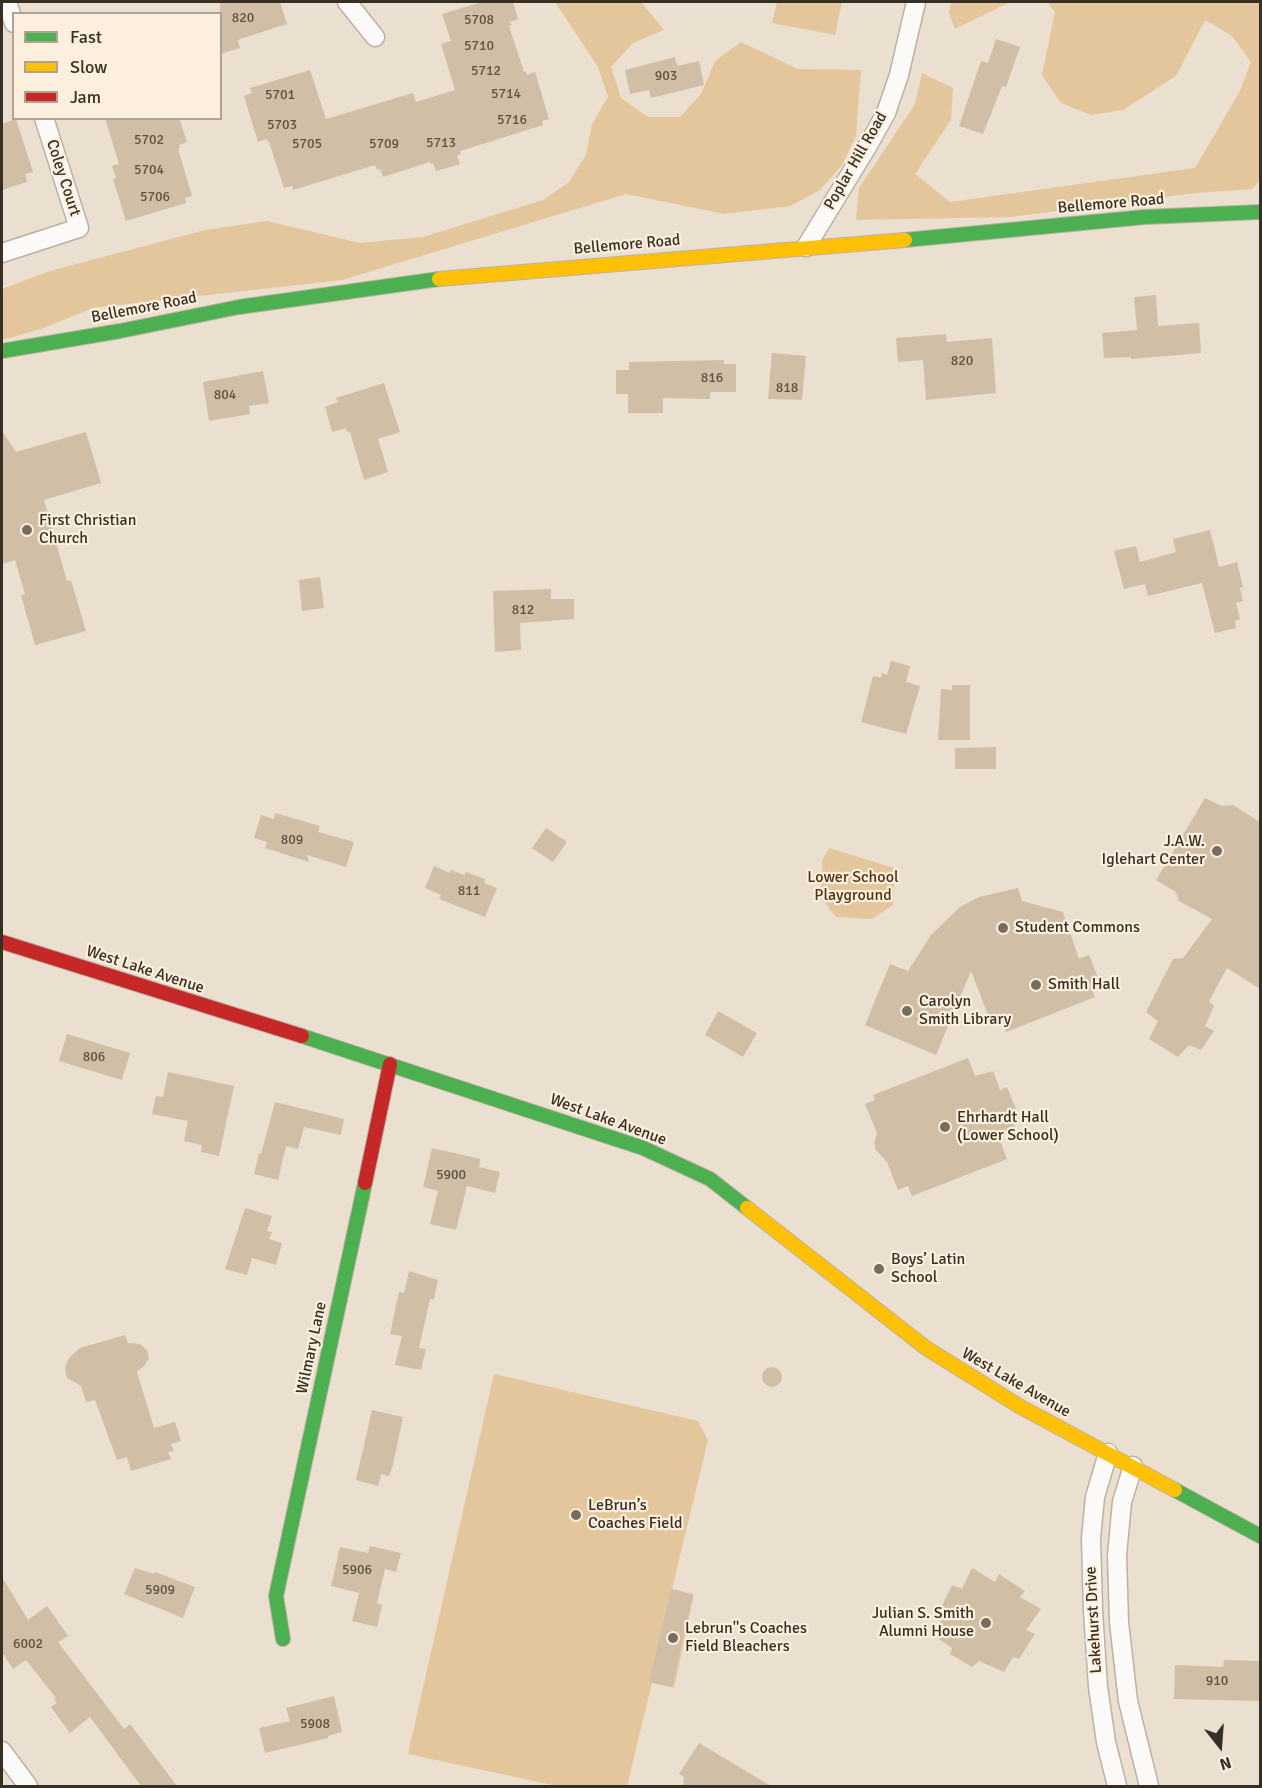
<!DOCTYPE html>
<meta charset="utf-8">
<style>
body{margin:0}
#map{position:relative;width:1262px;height:1788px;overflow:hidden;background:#ebdfcf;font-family:Signika,sans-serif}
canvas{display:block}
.frame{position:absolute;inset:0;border:3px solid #372f23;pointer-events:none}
.legend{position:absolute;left:12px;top:12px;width:210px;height:108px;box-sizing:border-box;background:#fcefde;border:2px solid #ada293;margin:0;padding:8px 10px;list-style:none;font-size:18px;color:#372f23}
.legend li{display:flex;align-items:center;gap:12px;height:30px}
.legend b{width:30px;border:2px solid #ada293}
.north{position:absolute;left:1190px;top:1716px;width:60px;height:60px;-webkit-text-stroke:4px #fcefde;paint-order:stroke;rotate:163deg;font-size:16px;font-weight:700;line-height:24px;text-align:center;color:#372f23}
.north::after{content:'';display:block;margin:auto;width:21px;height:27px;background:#372f23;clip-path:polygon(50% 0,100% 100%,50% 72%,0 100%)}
</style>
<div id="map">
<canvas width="1262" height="1788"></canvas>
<div class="frame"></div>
<ul class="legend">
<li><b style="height:8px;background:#4caf50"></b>Fast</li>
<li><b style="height:8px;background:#ffc107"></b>Slow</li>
<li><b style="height:8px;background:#c62828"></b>Jam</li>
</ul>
<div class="north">N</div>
</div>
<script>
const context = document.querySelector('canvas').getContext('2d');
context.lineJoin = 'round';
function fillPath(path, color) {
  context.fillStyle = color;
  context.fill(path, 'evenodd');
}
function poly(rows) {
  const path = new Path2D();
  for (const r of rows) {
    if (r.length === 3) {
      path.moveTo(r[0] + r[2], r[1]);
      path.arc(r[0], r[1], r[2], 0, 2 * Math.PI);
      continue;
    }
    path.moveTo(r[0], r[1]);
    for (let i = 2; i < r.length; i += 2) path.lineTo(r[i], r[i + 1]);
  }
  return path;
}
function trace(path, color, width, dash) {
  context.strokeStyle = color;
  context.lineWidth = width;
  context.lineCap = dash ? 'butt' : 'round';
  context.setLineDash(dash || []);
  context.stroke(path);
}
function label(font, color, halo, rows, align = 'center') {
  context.font = font + ' Signika,sans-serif';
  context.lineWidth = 4.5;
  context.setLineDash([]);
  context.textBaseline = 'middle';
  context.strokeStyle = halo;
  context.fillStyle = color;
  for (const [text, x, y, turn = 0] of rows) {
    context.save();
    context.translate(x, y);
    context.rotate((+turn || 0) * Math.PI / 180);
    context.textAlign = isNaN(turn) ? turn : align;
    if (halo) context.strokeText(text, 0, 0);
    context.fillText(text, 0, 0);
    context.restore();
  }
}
fillPath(poly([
 [555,2,641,2,664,30,633,43,611,67,621,98,648,117,680,117,701,94,715,61,741,42,798,69,861,70,856,136,842,165,820,190,790,206,724,214,626,194,342,280,93,308,41,329,2,340,2,289,50,271,205,230,267,221,360,243,423,237,543,200,569,182,586,155,592,124,608,97,598,67],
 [777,2,842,2,835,35,772,23],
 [951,2,1010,2,955,29,949,13],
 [1047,2,1260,2,1260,180,1252,189,1195,193,1011,217,856,220,859,188,915,104,922,73,953,88,951,120,915,174,950,202,1195,168,1240,91,1251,62,1232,36,1205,20,1176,76,1123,110,1091,115,1061,103,1042,75,1055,12],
 [829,848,894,868,893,905,872,919,836,917,821,898,822,861],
 [494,1374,698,1421,708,1440,672,1589,694,1594,674,1688,652,1683,627,1786,557,1786,408,1754]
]), '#e4c69c');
fillPath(poly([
 [220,2,280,2,287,24,240,39,238,41,240,48,220,54],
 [482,2,513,2,518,19,510,22,512,25,509,26,524,72,526,71,527,75,535,72,549,119,542,121,543,125,460,151,461,154,457,156,460,164,436,171,433,163,431,164,430,162,383,177,380,169,377,170,375,165,293,190,292,186,284,188,269,142,266,139,258,142,244,96,252,93,250,88,310,70,326,119,413,93,416,102,455,90,441,44,451,41,442,14],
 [996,39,1020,47,1006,87,1002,86,983,134,959,126,981,61,988,63],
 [675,57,677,66,699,61,704,85,651,98,649,90,630,94,625,70],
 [105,118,179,118,187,142,179,145,180,148,178,149,192,196,185,198,186,203,126,221,113,179,116,178,112,166,119,164],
 [16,119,33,172,25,174,27,182,2,190,2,124],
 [1156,295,1158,326,1199,323,1201,353,1131,359,1131,357,1104,358,1102,333,1137,330,1134,297],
 [946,334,947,342,992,338,996,393,926,400,923,360,898,362,896,338],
 [772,353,806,356,802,400,768,399],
 [724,360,724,364,736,364,736,392,710,392,710,399,663,398,663,413,628,413,628,394,616,394,616,370,629,370,629,362],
 [263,371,269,403,249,406,250,414,209,421,203,382],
 [384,383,400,432,378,439,388,472,364,480,350,432,347,432,346,428,332,432,325,407,338,402,336,398],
 [2,431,16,452,86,432,101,483,44,500,67,581,71,580,86,631,35,645,21,595,25,594,15,560,2,564],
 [1210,530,1219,567,1237,562,1243,587,1240,588,1243,601,1236,603,1240,619,1235,621,1236,628,1215,633,1202,583,1148,596,1145,584,1124,589,1114,551,1136,546,1140,562,1176,552,1173,539],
 [320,577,324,608,302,611,299,580],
 [551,589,551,599,574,599,574,619,520,623,521,650,495,652,493,591],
 [891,661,910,666,906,682,920,686,906,734,861,722,873,676,881,678,882,673,887,675],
 [952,685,970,685,970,740,938,740,941,689,952,690],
 [996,747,996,769,955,769,955,748],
 [1205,798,1222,806,1233,805,1260,822,1260,989,1227,968,1209,1001,1214,1006,1205,1026,1214,1031,1201,1050,1189,1045,1178,1057,1149,1039,1158,1021,1146,1012,1173,959,1183,958,1212,919,1179,901,1176,892,1156,880],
 [275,813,320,826,318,832,354,842,346,867,307,855,309,862,265,848,267,842,254,838,261,815,274,819],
 [546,828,567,842,553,862,532,848],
 [434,866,450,873,451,870,464,875,466,872,485,879,484,883,497,888,485,917,439,899,441,895,425,888],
 [1018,888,1022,901,1063,912,1079,959,1089,955,1100,983,1090,986,1095,997,1006,1032,1002,1021,992,1025,971,971,936,1055,865,1025,890,964,908,971,931,935,960,907,979,897],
 [718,1011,757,1033,743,1057,705,1035],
 [67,1034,130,1053,122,1080,59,1061],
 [968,1058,975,1076,993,1071,1000,1090,1007,1087,1016,1109,1009,1112,1015,1128,998,1136,1007,1159,912,1196,908,1186,898,1190,887,1162,876,1150,874,1144,877,1133,865,1104,875,1100,873,1095],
 [168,1072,234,1086,219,1156,201,1152,202,1145,184,1141,188,1121,152,1114,156,1096,163,1097],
 [275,1102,344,1119,341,1135,304,1127,298,1149,286,1146,278,1180,254,1174,259,1153,261,1154],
 [432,1148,480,1159,479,1167,500,1172,495,1193,467,1186,456,1230,430,1224,438,1191,423,1187],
 [245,1208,272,1216,267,1231,272,1232,269,1239,282,1243,276,1265,252,1258,247,1275,225,1269],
 [409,1271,438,1280,434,1300,430,1299,419,1348,426,1349,421,1370,395,1365,402,1336,390,1334,399,1292,404,1293],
 [125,1335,128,1343,140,1344,147,1350,149,1358,145,1365,137,1372,154,1428,175,1422,181,1441,171,1444,174,1451,168,1452,171,1459,131,1471,127,1457,117,1460,95,1400,86,1402,81,1386,67,1378,65,1368,69,1358,80,1348],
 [772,1377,10],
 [372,1410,403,1417,393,1465,389,1476,381,1474,378,1486,356,1480],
 [370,1546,401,1553,396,1572,385,1569,377,1603,382,1605,377,1627,352,1621,359,1593,331,1586,340,1547,368,1553],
 [135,1568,154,1574,155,1572,195,1587,183,1618,124,1594],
 [972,1568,995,1582,999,1574,1025,1591,1020,1597,1041,1609,1026,1630,1035,1634,1019,1659,1013,1657,1004,1672,979,1661,972,1667,950,1654,952,1648,933,1635,944,1616,939,1612,952,1585,962,1589],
 [2,1577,28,1620,47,1606,68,1636,58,1642,124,1729,130,1724,177,1786,141,1786,90,1717,70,1733,51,1707,57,1703,54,1699,56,1698,26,1660,13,1669,2,1652],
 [671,1589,693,1595,672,1687,649,1682],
 [1224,1660,1260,1661,1260,1701,1174,1699,1175,1665,1223,1667],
 [334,1696,342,1732,328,1736,328,1738,265,1753,259,1728,290,1721,286,1708],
 [699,1743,771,1786,683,1786,684,1777,679,1774]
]), '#d0bfa6');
const street = poly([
 [7,2,14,23],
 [347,2,375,37],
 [806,247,867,147,886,113,899,75,916,2],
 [2,253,79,228,44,118],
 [1108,1453,1095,1497,1091,1538,1093,1611,1098,1687,1106,1742,1117,1786],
 [1133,1466,1122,1502,1117,1555,1119,1622,1128,1701,1149,1786],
 [2,1751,28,1786]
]);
const fast = poly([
 [905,240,1145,217,1260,212],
 [2,351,120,331,239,307,439,279],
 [302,1036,643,1148,710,1179,747,1208],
 [1175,1490,1260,1536],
 [283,1639,276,1596,365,1183]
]);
const slow = poly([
 [439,279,905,240],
 [747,1208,926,1348,1019,1406,1175,1490]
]);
const jam = poly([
 [2,942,302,1036],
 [365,1183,390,1064]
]);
trace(street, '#bbb1a5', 21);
trace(fast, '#bbb1a5', 16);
trace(slow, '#bbb1a5', 16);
trace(jam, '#bbb1a5', 16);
trace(street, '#fcfaf8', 18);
trace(fast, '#4caf50', 14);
trace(slow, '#ffc107', 14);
trace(jam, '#c62828', 14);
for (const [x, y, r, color] of [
 [27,530,6,"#766d5f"],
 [1217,851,6,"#766d5f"],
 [1003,928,6,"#766d5f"],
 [1036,985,6,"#766d5f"],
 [907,1011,6,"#766d5f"],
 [945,1127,6,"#766d5f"],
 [879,1269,6,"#766d5f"],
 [576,1515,6,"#766d5f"],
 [986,1623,6,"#766d5f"],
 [673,1638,6,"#766d5f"]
]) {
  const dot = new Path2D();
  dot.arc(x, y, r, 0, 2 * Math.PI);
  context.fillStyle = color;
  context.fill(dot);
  trace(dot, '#fcefde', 2);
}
label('14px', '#5d5344', null, [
 ["820",243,18],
 ["5708",479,20],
 ["5710",479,46],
 ["5712",486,71],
 ["903",666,76],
 ["5714",506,94],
 ["5701",280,95],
 ["5716",512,120],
 ["5703",282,125],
 ["5702",149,140],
 ["5713",441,143],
 ["5705",307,144],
 ["5709",384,144],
 ["5704",149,170],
 ["5706",155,197],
 ["820",962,361],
 ["816",712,378],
 ["818",787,388],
 ["804",225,395],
 ["812",523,610],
 ["809",292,840],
 ["811",469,891],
 ["806",94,1057],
 ["5900",451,1175],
 ["5906",357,1570],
 ["5909",160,1590],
 ["6002",28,1644],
 ["910",1217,1681],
 ["5908",315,1724]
]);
label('16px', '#372f23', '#fcefde', [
 ["Poplar Hill Road",856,161,-60],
 ["Coley Court",63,178,72],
 ["Bellemore Road",1111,204,-5],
 ["Bellemore Road",627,245,-5],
 ["Bellemore Road",144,308,-11],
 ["West Lake Avenue",145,970,18],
 ["West Lake Avenue",608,1120,20],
 ["Wilmary Lane",312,1348,-78],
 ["West Lake Avenue",1016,1383,30],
 ["Lakehurst Drive",1094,1620,-93]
]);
label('16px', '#372f23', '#fcefde', [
 ["First Christian",39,521],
 ["Church",39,539],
 ["J.A.W.",1205,842,"right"],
 ["Iglehart Center",1205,860,"right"],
 ["Student Commons",1015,928],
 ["Smith Hall",1048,985],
 ["Carolyn",919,1002],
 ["Smith Library",919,1020],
 ["Ehrhardt Hall",957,1118],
 ["(Lower School)",957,1136],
 ["Boys’ Latin",891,1260],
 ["School",891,1278],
 ["LeBrun’s",588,1506],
 ["Coaches Field",588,1524],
 ["Julian S. Smith",974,1614,"right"],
 ["Alumni House",974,1632,"right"],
 ["Lebrun''s Coaches",685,1629],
 ["Field Bleachers",685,1647]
], 'left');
label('16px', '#4d350f', '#fcefde', [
 ["Lower School",853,878],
 ["Playground",853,896]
]);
</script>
